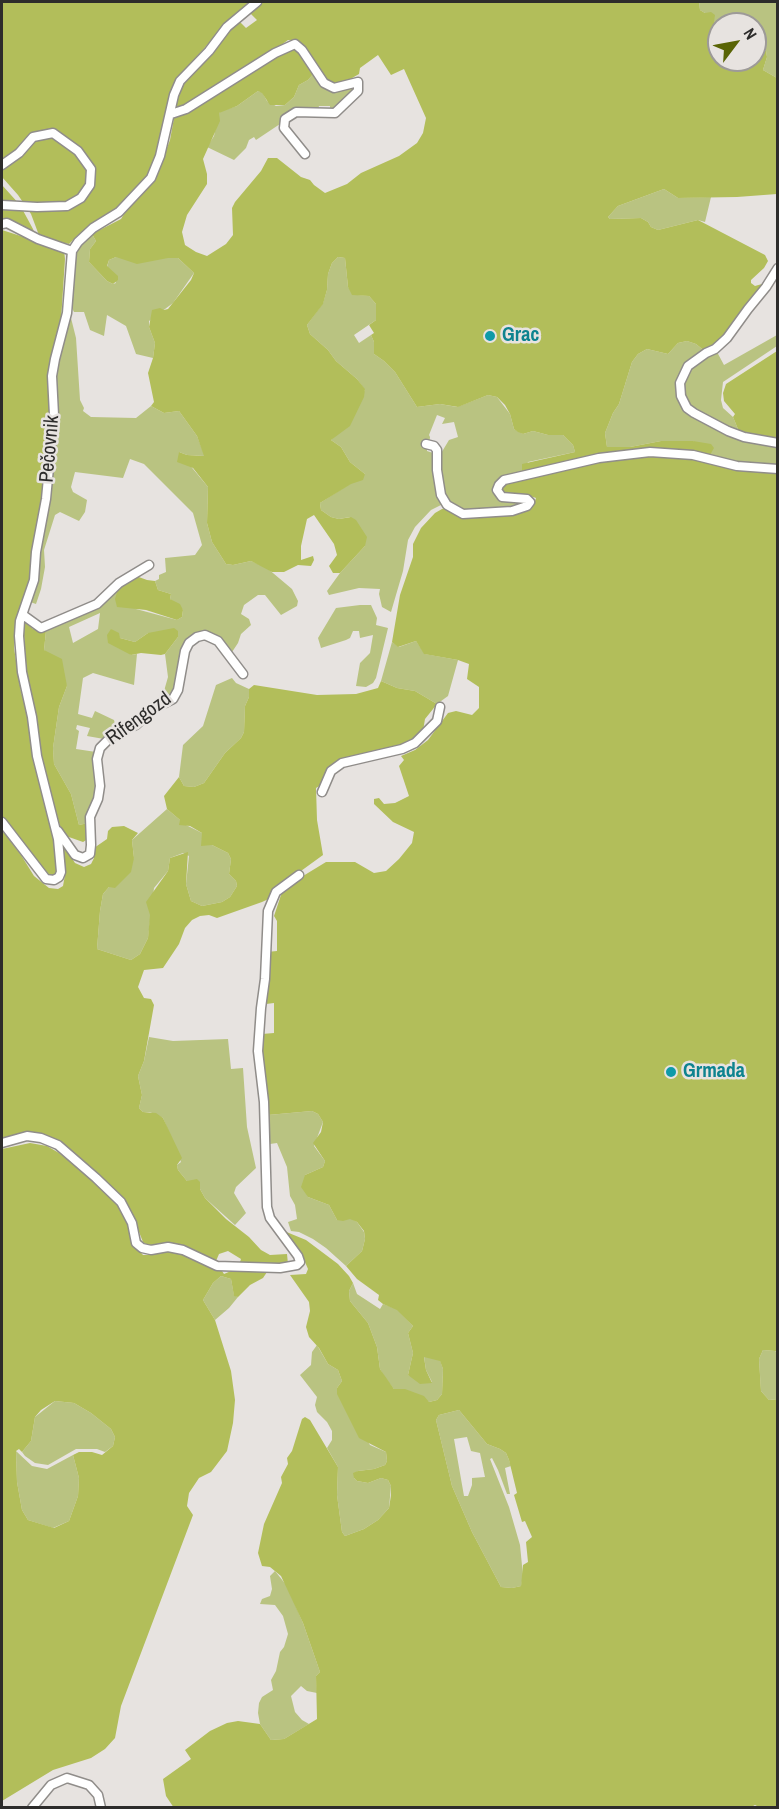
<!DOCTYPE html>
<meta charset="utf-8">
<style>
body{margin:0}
#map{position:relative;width:779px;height:1809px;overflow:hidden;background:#e7e3e0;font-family:"Archivo Narrow",sans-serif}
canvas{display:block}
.frame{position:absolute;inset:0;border:3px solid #2d2c2b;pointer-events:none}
.north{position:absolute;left:707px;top:12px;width:60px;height:60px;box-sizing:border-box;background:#e7e3e0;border:2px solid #9d9a98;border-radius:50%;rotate:58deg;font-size:16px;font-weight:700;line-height:24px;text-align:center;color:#2d2c2b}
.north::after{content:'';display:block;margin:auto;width:21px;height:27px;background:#596405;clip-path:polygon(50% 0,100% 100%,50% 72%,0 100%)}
</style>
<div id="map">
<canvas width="779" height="1809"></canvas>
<div class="frame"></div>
<div class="north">N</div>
</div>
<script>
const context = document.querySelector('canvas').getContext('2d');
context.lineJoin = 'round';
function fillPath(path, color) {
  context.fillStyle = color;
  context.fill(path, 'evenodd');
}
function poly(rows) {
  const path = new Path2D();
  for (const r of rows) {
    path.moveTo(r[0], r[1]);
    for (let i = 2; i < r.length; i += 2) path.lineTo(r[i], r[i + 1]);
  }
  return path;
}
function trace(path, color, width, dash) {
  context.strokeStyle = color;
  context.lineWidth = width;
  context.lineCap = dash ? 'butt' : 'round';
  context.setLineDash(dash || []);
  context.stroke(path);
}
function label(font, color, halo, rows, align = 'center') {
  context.font = font + ' "Archivo Narrow",sans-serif';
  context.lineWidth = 5;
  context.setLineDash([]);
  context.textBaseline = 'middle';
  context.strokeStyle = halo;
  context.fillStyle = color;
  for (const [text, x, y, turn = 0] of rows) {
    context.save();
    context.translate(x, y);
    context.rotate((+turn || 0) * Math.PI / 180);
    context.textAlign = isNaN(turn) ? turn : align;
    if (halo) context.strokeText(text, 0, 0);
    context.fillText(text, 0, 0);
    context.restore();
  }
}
fillPath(poly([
 [699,2,777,2,777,78,763,70,767,57,766,51,755,46,755,24,719,24,719,29,705,13,700,10],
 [314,73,355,85,354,93,330,112,330,106,319,106,317,112,286,115,280,124,256,140,254,137,249,140,246,148,234,160,207,147,214,136,219,113,221,111,237,106,258,91,262,92,267,101,276,106,285,105,294,97,299,85,308,80],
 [664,189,678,198,711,197,705,222,698,220,658,230,651,227,648,222,641,218,610,219,608,217,618,206],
 [92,234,96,241,90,249,89,262,107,281,113,284,116,283,107,267,109,260,116,257,178,258,194,273,173,303,149,321,149,327,155,343,153,358,136,354,126,326,107,315,104,336,90,330,84,312,74,312,71,306,74,259,80,244],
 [338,257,345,258,348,287,358,295,369,296,376,304,376,320,354,335,359,343,371,335,374,342,374,354,384,361,395,372,417,407,440,404,457,407,488,395,497,397,510,414,514,429,523,434,533,431,548,435,563,435,573,445,575,452,528,462,522,475,505,476,524,502,523,505,513,508,460,511,445,499,440,484,440,455,449,440,458,437,454,422,442,424,445,418,437,415,429,435,430,437,429,446,427,447,427,451,436,454,443,504,431,510,415,527,408,540,403,571,391,612,382,607,379,594,380,589,359,588,329,595,327,591,340,573,365,546,350,517,339,519,331,517,321,510,320,503,365,474,350,462,341,447,331,440,365,390,357,379,336,361,328,350,310,334,307,325,323,303,327,290,328,274,332,263],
 [70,314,76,338,80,400,84,408,83,411,91,417,136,418,151,406,164,413,179,411,197,436,205,456,187,455,179,452,208,487,207,523,212,542,226,564,233,565,251,561,267,568,292,589,298,601,297,606,281,615,265,595,258,595,244,605,241,614,249,619,251,625,241,634,238,643,230,655,226,648,195,635,173,696,168,700,162,698,168,677,165,654,178,637,148,633,135,642,120,638,111,629,131,655,137,654,134,685,93,673,83,678,78,714,92,718,95,711,114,720,115,724,104,739,87,736,90,728,77,725,76,729,79,731,76,749,96,752,97,787,88,823,79,825,71,794,54,764,53,748,59,707,67,686,44,650,46,631,61,620,118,589,136,609,177,620,182,617,183,610,170,599,171,594,158,590,155,581,159,579,159,575,166,572,165,558,195,555,202,545,193,513,144,464,130,459,123,478,75,472,71,487,73,492,87,500,85,512,79,521,60,512,55,515,44,550,45,567,41,589,36,604,30,602,39,544,55,372],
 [100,613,98,629,73,643,69,627],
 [777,335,777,346,723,382,721,400,723,408,733,417,740,434,694,411,684,397,682,380,686,373,700,361,717,352,724,365],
 [687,341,696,344,707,353,691,362,679,397,729,434,777,445,777,467,751,466,710,455,693,441,661,441,630,447,607,447,605,433,613,413,619,404,632,362,638,354,647,349,668,354,678,343],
 [360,605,371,605,377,618,376,625,388,628,376,678,373,683,366,687,356,686,360,663,370,653,373,635,360,638,359,631,353,631,350,638,346,640,321,648,318,638,336,608],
 [416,641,425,654,458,660,448,696,437,704,415,691,397,688,381,681,392,642,399,647],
 [232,678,236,683,249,689,249,697,245,706,244,732,241,738,225,753,204,783,194,787,184,786,179,777,183,745,203,726,216,685],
 [167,809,186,825,202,833,212,845,228,853,231,859,229,874,236,881,237,886,230,897,222,902,202,906,191,901,186,884,189,856,183,853,170,858,168,871,154,888,148,938,140,954,131,960,97,949,100,911,103,894,134,858,132,840],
 [149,1037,173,1041,228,1039,231,1069,243,1068,247,1127,256,1168,236,1187,234,1193,246,1213,235,1225,205,1198,200,1189,187,1181,178,1170,177,1165,181,1162,163,1118,150,1112,143,1112,139,1108,142,1095,138,1076,144,1061],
 [312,1111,318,1114,323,1122,314,1146,325,1161,323,1167,305,1175,308,1197,329,1205,337,1220,350,1218,357,1222,364,1232,365,1239,362,1251,346,1266,326,1248,313,1239,299,1232,291,1231,288,1222,297,1219,295,1205,290,1196,287,1167,277,1143,270,1144,268,1115],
 [221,1276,231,1279,234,1295,238,1297,229,1308,215,1320,203,1300,213,1283],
 [353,1283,357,1294,380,1309,383,1304,397,1309,413,1326,408,1333,413,1353,408,1375,432,1382,426,1370,424,1356,440,1360,443,1369,442,1394,437,1400,429,1402,394,1389,385,1378,380,1369,377,1347,368,1323,350,1301,349,1291],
 [317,1345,328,1364,338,1370,342,1381,337,1388,370,1445,386,1452,387,1461,385,1465,374,1469,358,1471,354,1478,357,1481,368,1483,381,1478,388,1480,391,1486,389,1508,378,1520,364,1529,345,1536,342,1532,337,1495,338,1467,327,1448,332,1440,332,1431,327,1422,317,1412,315,1405,317,1397,300,1375,311,1365,312,1352],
 [763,1350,775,1351,777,1353,777,1399,769,1400,761,1391,759,1359],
 [55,1401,74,1403,91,1413,111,1429,115,1437,113,1446,105,1452,97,1449,76,1449,48,1465,35,1463,25,1456,22,1452,31,1441,35,1417],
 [459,1410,487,1444,500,1449,506,1453,509,1460,511,1466,505,1468,510,1494,507,1494,498,1470,492,1458,490,1459,509,1507,520,1545,523,1576,521,1586,512,1588,501,1587,472,1532,452,1486,436,1420,439,1415],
 [467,1437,471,1451,480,1453,485,1477,472,1478,472,1485,468,1496,464,1496,454,1439],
 [16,1451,32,1466,47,1469,73,1455,79,1478,78,1496,69,1521,53,1528,28,1520,22,1510,17,1482],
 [275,1571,287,1586,303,1623,320,1672,316,1676,317,1693,307,1691,301,1686,291,1696,295,1712,302,1720,309,1724,284,1739,271,1740,260,1724,258,1713,259,1703,262,1697,273,1690,271,1680,276,1671,280,1652,284,1647,288,1634,283,1616,275,1605,260,1604,262,1599,270,1596,272,1589,270,1576]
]), '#b9c381');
fillPath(poly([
 [2,2,251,2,233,16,176,80,163,136,151,172,143,184,112,215,78,235,69,244,40,238,31,214,18,195,2,177],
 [263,2,699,2,700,10,705,13,711,12,715,15,714,22,719,29,719,60,755,60,755,46,766,51,767,57,763,70,777,78,777,194,737,197,678,198,664,189,618,206,608,217,610,219,641,218,648,222,651,227,658,230,698,220,765,255,768,261,764,268,751,280,751,283,755,286,762,284,765,287,722,343,707,353,696,344,687,341,678,343,668,354,647,349,638,354,632,362,619,404,613,413,605,433,607,447,630,447,661,441,693,441,711,444,714,448,710,455,654,450,522,475,522,464,575,452,573,445,563,435,548,435,533,431,523,434,518,432,514,429,510,414,505,405,497,397,488,395,458,407,440,404,417,407,395,372,384,361,374,354,374,342,371,335,374,333,369,325,376,320,376,304,369,296,352,295,348,287,345,258,338,257,332,263,328,274,327,290,323,304,307,325,310,334,328,350,336,361,357,379,365,389,364,397,350,426,331,440,341,447,350,462,365,474,363,480,351,484,320,503,321,510,331,517,339,519,351,517,356,520,367,537,365,546,340,573,333,573,329,566,337,555,334,544,314,515,307,519,301,546,301,560,313,556,314,560,311,566,298,565,284,572,272,572,251,561,233,565,226,564,212,542,207,523,208,487,193,468,177,462,179,452,187,455,204,456,197,436,179,411,164,413,151,406,154,402,148,373,153,358,155,343,149,327,152,310,160,308,164,310,168,309,191,280,194,273,178,258,168,258,137,264,116,257,109,260,107,266,118,276,118,280,113,284,107,281,89,262,90,249,96,241,92,234,121,219,129,206,148,188,156,176,170,140,174,118,289,46,295,47,314,73,308,80,299,85,294,97,285,105,270,105,262,93,258,91,237,106,219,113,220,121,203,159,207,174,207,184,187,215,182,232,185,245,196,252,207,256,226,244,233,235,232,208,235,202,261,171,268,158,277,158,301,177,310,180,314,185,325,193,347,184,361,173,399,156,417,143,423,133,426,118,404,69,391,75,378,55,360,68,359,74,347,81,338,85,328,83,302,44,296,40,288,40,250,68,184,107,177,108,175,104,183,83,238,20,246,28,257,20,248,11],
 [2,185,20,205,33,229,35,235,2,223],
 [2,230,64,250,65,259,61,320,48,371,51,416,43,499,32,576,16,625,14,648,21,692,28,716,33,758,52,830,57,872,54,876,50,876,2,817],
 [777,351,777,440,740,434,733,417,735,414,724,401,723,393,726,384],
 [651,454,695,456,777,471,778,1353,775,1351,763,1350,759,1359,761,1391,769,1400,778,1399,777,1807,759,1807,755,1805,749,1808,174,1808,166,1796,163,1779,191,1759,185,1750,210,1731,227,1723,238,1721,260,1724,271,1740,284,1739,317,1719,316,1676,320,1672,303,1623,281,1576,270,1567,262,1566,258,1553,264,1524,282,1483,281,1477,288,1464,287,1458,292,1451,302,1419,305,1417,310,1420,338,1467,337,1495,342,1532,345,1536,364,1529,378,1520,389,1508,391,1495,391,1486,388,1480,381,1478,368,1483,357,1481,354,1478,353,1473,358,1471,374,1469,385,1465,387,1461,386,1452,359,1438,337,1394,337,1388,342,1381,338,1370,328,1364,319,1348,309,1337,306,1327,310,1311,309,1302,290,1275,306,1274,308,1269,305,1262,284,1231,306,1240,338,1264,349,1276,353,1283,349,1291,350,1301,368,1323,377,1347,380,1369,394,1389,405,1389,424,1396,429,1402,437,1400,442,1394,443,1369,440,1361,424,1357,426,1370,432,1383,420,1384,408,1375,413,1353,408,1333,413,1326,397,1310,383,1304,378,1300,379,1295,357,1279,346,1266,362,1251,365,1239,364,1231,357,1222,350,1219,343,1221,337,1220,329,1205,308,1197,301,1187,305,1175,323,1167,325,1161,313,1143,321,1132,323,1122,318,1114,312,1111,268,1115,262,1062,262,1034,274,1033,274,1003,266,1004,267,952,277,951,277,921,274,916,281,895,285,887,326,862,355,862,374,873,386,871,399,859,412,843,414,832,393,822,374,804,374,799,379,798,384,804,395,803,409,796,399,766,404,760,401,756,415,750,428,740,448,713,456,711,472,715,479,708,479,687,467,679,469,664,458,660,424,654,416,641,398,647,392,642,400,595,413,557,413,544,421,528,435,513,442,509,446,508,461,518,529,507,535,501,536,498,524,494,505,495,500,491,505,484,571,466],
 [459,1410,487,1444,500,1449,506,1453,509,1460,517,1493,514,1495,522,1522,525,1521,532,1537,526,1542,528,1562,523,1565,521,1586,512,1588,501,1587,472,1532,452,1486,436,1420,439,1415],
 [136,576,147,580,155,581,158,590,171,594,170,599,180,604,183,610,182,617,177,620,146,610,117,607,115,599,118,589],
 [23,622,25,622,33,629,46,631,44,650,62,659,67,686,59,707,53,748,54,764,71,794,79,825,88,823,88,839,83,842,66,836,60,826,40,756,28,689],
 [174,628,178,631,178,637,165,654,161,655,141,653,131,655,108,643,107,635,111,629,119,633,120,638,135,642,148,633],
 [381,681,397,688,415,691,437,704,425,719,423,731,415,742,326,770,321,785,316,788,317,820,323,855,283,884,273,897,262,902,217,918,209,915,200,916,192,920,185,928,179,944,163,968,144,970,138,987,144,998,151,999,154,1005,144,1061,138,1076,142,1095,139,1108,143,1112,156,1113,163,1118,182,1158,177,1165,178,1170,187,1181,197,1179,200,1182,200,1189,205,1198,226,1219,249,1237,261,1250,270,1255,287,1254,288,1264,239,1265,241,1259,228,1251,219,1254,216,1261,183,1247,150,1247,143,1242,132,1214,120,1197,96,1173,41,1137,2,1144,2,830,21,855,34,876,49,888,58,889,63,886,65,875,60,847,64,846,75,863,84,867,91,864,94,858,94,848,107,839,108,831,112,827,124,826,138,833,132,840,134,858,131,872,115,888,109,887,103,894,100,911,97,949,131,960,140,954,148,938,150,915,146,902,168,871,170,858,188,852,186,884,191,901,202,906,222,902,230,897,237,886,236,881,229,874,231,859,228,853,212,845,201,846,202,833,190,826,179,825,180,820,167,809,164,796,179,777,184,786,194,787,204,783,225,753,241,738,244,732,245,706,249,697,249,689,254,685,317,695,356,694,378,688],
 [30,1143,47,1146,59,1153,92,1178,119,1203,120,1211,133,1232,134,1245,143,1255,151,1255,162,1251,181,1254,222,1271,224,1274,231,1271,256,1269,267,1272,263,1278,250,1285,238,1297,234,1296,231,1279,221,1276,213,1283,203,1300,215,1320,231,1371,235,1400,233,1423,227,1451,211,1472,199,1478,189,1493,187,1506,193,1515,121,1706,115,1738,105,1749,91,1758,53,1770,2,1801,2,1149],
 [55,1401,74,1403,91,1413,111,1429,115,1437,113,1446,102,1455,92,1452,79,1452,73,1455,79,1478,78,1496,69,1521,54,1528,28,1520,22,1510,17,1482,16,1451,19,1449,22,1452,31,1441,35,1417,41,1410]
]), '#b2be5a');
const street = poly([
 [171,114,186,109,275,53,295,44,302,50,324,83,334,88,358,82,358,91,335,113,296,112,285,119,284,128,305,154],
 [2,165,19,153,33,137,53,133,78,151,91,169,90,185,81,198,67,206,37,207,2,205],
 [2,224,7,223,38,239,72,251],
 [778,268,766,287,748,309,727,338,715,349,706,353,688,366,680,383,681,396,687,408,694,413,728,431,744,437,778,443],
 [426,444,434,446,437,450,437,470,441,495,447,505,463,514,512,511,527,506,530,502,527,499,502,497,497,490,499,485,504,480,513,478,599,458,650,452,693,455,737,466,778,469],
 [23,615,41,628,97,604,119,583,149,565],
 [322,792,331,771,342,763,402,749,415,743,437,721,440,707],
 [2,822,46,879,54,880,59,877,61,872,58,839,37,756,32,717,22,672,19,636,20,621,34,580,36,552,46,499,54,415,52,376,55,359,67,313,72,251,78,242,93,228,119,212,151,178,160,156,174,95,180,81,209,51,227,27,257,2],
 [58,831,75,855,83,858,90,854,91,845,90,817,98,799,100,786,97,759,100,748,114,734,136,725,155,708,173,699,178,690,185,651,189,643,197,637,205,635,218,641,243,674],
 [2,1143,27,1136,41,1138,58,1145,96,1178,121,1202,132,1223,136,1243,142,1248,151,1250,168,1247,183,1250,217,1266,280,1268,297,1265,300,1262,298,1256,270,1218,267,1207,264,1102,258,1051,261,1008,265,979,268,911,276,892,299,875],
 [32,1808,51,1785,67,1778,89,1785,98,1795,101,1808]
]);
trace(street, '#908d8a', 11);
trace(street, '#fff', 8);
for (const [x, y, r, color] of [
 [490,336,6,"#0f9aa8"],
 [671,1072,6,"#0f9aa8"]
]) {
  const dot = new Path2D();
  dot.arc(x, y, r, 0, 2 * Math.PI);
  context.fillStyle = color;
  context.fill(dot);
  trace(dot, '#e7e3e0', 2);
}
label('bold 20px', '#0d838f', '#e7e3e0', [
 ["Grac",502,336],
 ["Grmada",683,1072]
], 'left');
label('20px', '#2d2c2b', '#e7e3e0', [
 ["Pečovnik",50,449,-85],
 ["Rifengozd",139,719,-36]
]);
</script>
